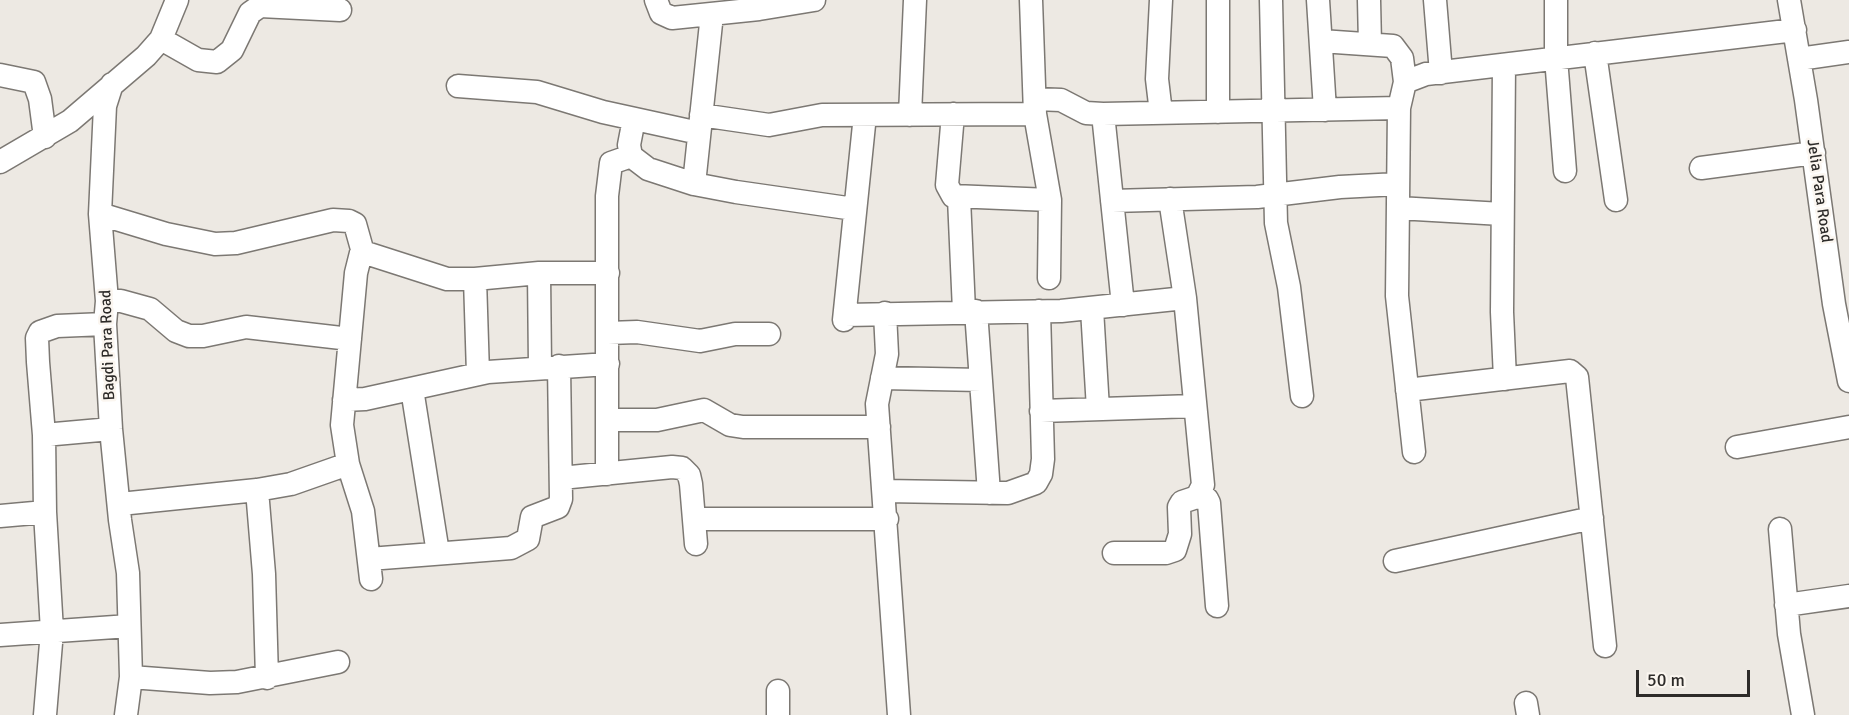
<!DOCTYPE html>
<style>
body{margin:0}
#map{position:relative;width:1849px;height:715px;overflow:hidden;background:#ede9e3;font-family:Signika,sans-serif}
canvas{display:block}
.scale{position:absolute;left:1636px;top:670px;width:114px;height:27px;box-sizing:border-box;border:3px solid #2d2b29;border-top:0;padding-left:8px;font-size:18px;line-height:21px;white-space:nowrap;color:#2d2b29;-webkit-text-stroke:4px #fbf6f0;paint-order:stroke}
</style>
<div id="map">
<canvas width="1849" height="715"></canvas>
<div class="scale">50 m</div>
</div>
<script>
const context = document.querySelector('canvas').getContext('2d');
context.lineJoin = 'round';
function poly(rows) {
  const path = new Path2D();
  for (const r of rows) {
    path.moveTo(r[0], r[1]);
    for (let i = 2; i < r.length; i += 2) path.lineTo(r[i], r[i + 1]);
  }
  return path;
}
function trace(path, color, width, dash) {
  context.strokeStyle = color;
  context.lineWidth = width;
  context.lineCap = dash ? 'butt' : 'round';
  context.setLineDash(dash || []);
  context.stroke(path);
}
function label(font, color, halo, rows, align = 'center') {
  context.font = font + ' Signika,sans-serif';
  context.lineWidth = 5;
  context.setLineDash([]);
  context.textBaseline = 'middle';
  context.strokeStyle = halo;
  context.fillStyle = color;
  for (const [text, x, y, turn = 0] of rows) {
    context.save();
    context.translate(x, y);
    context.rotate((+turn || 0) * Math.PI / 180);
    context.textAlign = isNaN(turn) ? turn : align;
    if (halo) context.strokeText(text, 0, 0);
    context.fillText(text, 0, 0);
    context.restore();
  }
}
const minor = poly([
 [656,0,661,13,672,18,759,9,814,0],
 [1031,0,1035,114,1050,200,1049,278],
 [1218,0,1218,112],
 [1271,0,1276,223,1289,287,1302,396],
 [1318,0,1325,110],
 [1369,0,1370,44],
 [1435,0,1441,73],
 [1556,0,1556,58,1565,171],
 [1789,0,1806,100,1834,304,1849,381],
 [161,39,198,60,217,62,232,50,250,13,260,6,340,10],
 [1321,41,1393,46,1402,58,1405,82],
 [1595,53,1616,200],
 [1799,59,1849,52],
 [1504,65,1502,312,1505,379],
 [0,75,34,82,40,99,45,137],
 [112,84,105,106,100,214,107,301,105,324,111,429,120,520,128,573,131,677,126,715],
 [458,86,537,92,603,112,699,133],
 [1035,99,1061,100,1086,113,1103,114,1399,108],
 [1161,113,1157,79,1161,0],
 [953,114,947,185,953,196,1050,200],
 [1103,114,1123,305],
 [701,115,769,125,822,115,1035,114],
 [910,115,915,0],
 [634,119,629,145,631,156,648,169,694,184,736,192,854,209],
 [0,162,70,121,146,56,161,39,177,0],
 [1701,168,1814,153],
 [694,184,712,14],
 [959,198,964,311],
 [1112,201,1257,197,1340,187,1398,184],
 [1398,208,1502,214],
 [100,214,166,234,215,244,236,243,333,220,349,221,355,224,362,249,366,253,447,279,475,279,539,273,608,273],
 [362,249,356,273,342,425,348,464,363,511,371,579],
 [539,273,540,367],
 [475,279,478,374],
 [107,301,121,301,150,309,176,331,189,336,203,336,246,327,350,339],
 [1092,309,1098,409],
 [976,311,989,493],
 [885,313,887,354,877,404,899,715],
 [845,315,1061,311,1185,298],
 [844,320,865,115],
 [608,333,637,332,700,341,735,334,769,334],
 [882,378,981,380],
 [412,389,438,553],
 [1407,390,1570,371,1577,377,1605,646],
 [344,400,365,399,488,372,608,364],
 [1041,411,1194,406],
 [607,420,657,420,704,410,730,425,743,427,879,427],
 [44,435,38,362,37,338,40,332,57,326,105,324],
 [1737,447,1849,427],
 [1414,452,1397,296,1399,108,1405,82,1426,74,1795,30],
 [607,474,607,196,611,163,631,156],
 [561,478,672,467,682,468,689,475,691,484,696,544],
 [257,490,264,574,267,678],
 [884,491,1008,493,1036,483,1041,474,1043,459,1039,311],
 [1197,497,1207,499,1209,503,1217,606],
 [120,504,257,490,291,484,348,464],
 [45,512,52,631,45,715],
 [0,516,45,512,44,435,111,429],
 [694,519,887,519],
 [1780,529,1789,634,1803,715],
 [1114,553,1166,553,1175,550,1180,534,1179,507,1182,502,1197,497,1203,485,1185,298,1170,199],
 [369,559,511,548,528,539,532,517,558,507,561,499,559,366],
 [1395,561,1592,518],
 [1786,605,1849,596],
 [0,635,129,626],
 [131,677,210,683,237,682,338,662],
 [778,691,778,715],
 [1526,703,1528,715]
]);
trace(minor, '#7c7873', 25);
trace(minor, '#fff', 22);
label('16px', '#2d2b29', '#fbf6f0', [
 ["Jelia Para Road",1819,191,82],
 ["Bagdi Para Road",108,345,-92]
]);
</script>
